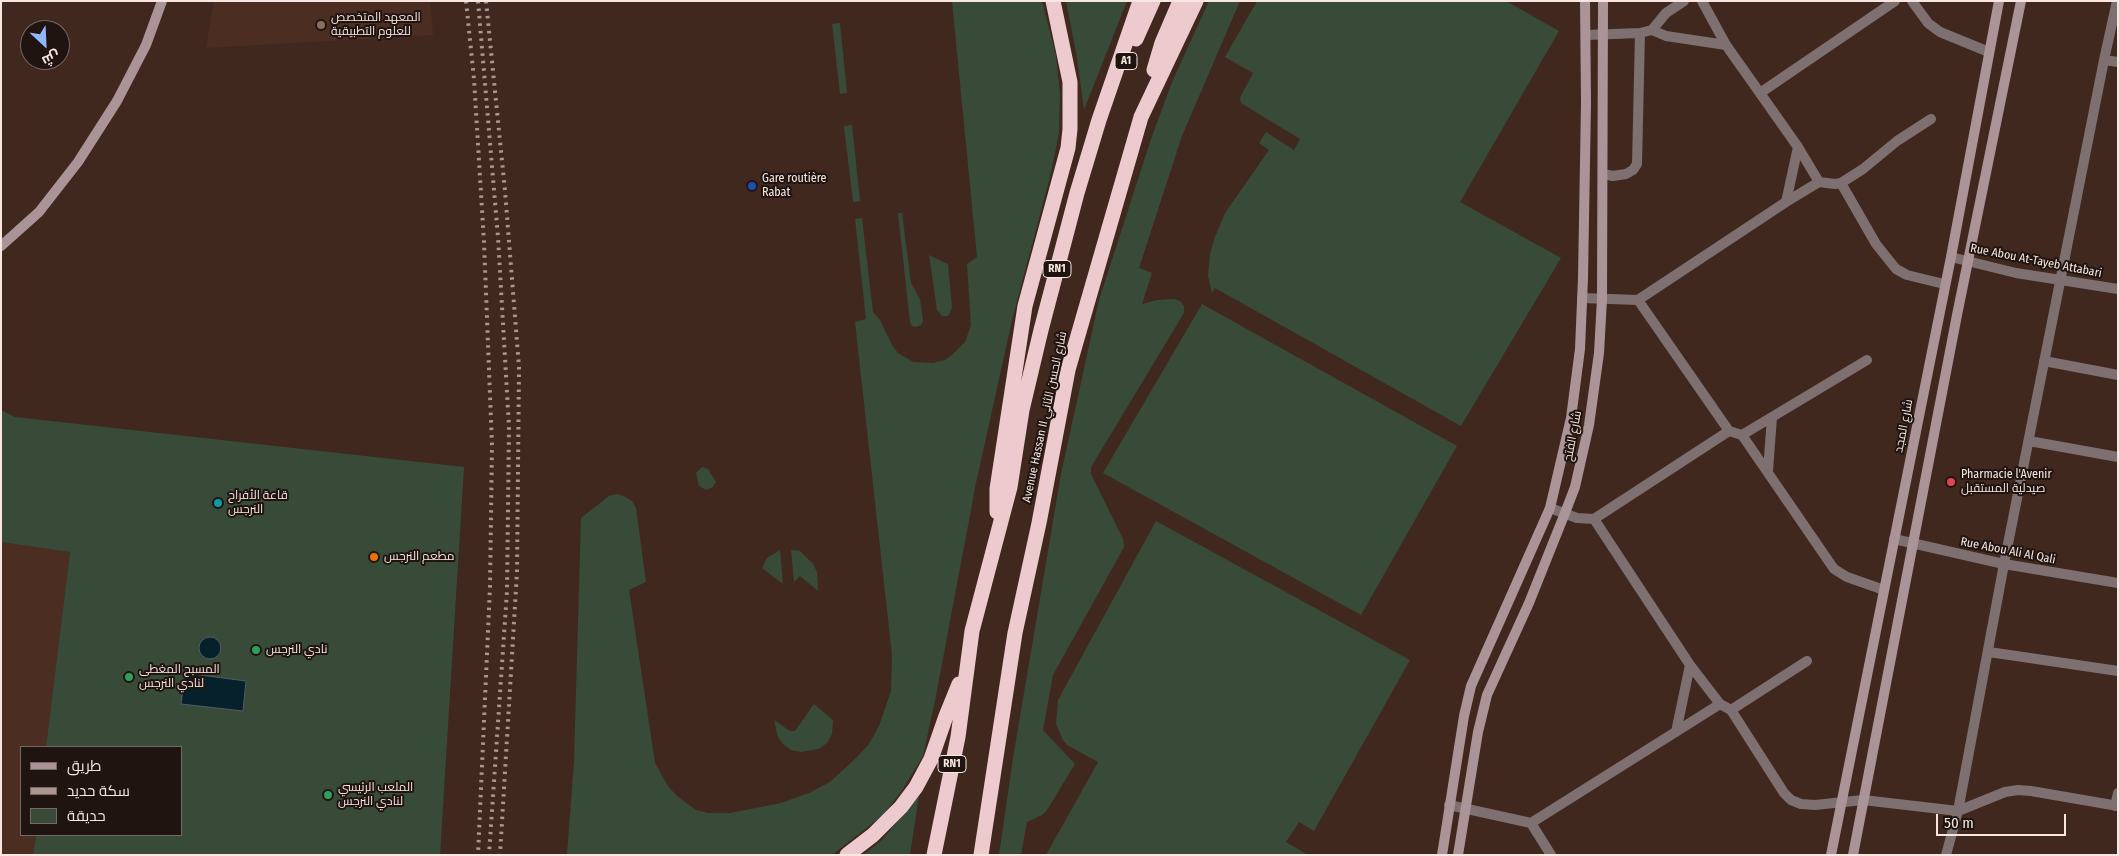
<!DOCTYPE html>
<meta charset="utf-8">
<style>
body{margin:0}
#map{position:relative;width:2119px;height:856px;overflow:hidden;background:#40281f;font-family:"Fira Sans Condensed",Cairo,sans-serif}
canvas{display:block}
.frame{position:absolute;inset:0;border:2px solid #f8e7e1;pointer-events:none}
.legend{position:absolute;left:20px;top:746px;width:162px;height:90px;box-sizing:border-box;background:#1f1410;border:1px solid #766864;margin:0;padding:6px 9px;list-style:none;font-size:15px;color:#f8e7e1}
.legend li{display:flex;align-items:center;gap:10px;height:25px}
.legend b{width:25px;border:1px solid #766864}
.north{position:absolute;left:20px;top:20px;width:50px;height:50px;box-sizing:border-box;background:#1f1410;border:1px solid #766864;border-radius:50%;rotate:155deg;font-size:14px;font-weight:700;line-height:20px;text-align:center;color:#f8e7e1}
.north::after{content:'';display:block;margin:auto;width:18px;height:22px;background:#93b7fd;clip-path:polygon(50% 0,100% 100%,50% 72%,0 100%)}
.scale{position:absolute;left:1936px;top:814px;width:130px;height:22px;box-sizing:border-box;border:2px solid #f8e7e1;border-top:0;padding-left:6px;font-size:15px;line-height:18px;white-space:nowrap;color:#f8e7e1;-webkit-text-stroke:4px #1f1410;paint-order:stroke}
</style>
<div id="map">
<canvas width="2119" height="856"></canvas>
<div class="frame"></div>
<ul class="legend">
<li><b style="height:6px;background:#ab9497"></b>طريق</li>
<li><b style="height:6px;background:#aa968e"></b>سكة حديد</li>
<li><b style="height:14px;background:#374b38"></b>حديقة</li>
</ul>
<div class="north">ش</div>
<div class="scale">50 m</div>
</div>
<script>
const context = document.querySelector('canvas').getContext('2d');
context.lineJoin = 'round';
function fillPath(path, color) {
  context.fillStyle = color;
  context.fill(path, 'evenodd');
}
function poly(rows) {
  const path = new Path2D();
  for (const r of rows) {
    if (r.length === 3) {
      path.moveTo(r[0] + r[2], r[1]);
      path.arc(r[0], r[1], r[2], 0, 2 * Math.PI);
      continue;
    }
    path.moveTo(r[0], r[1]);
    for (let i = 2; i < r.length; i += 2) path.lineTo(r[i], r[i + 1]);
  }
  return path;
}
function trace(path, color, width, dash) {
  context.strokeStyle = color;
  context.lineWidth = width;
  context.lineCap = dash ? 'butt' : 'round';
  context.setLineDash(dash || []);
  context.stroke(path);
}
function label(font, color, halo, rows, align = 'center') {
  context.font = font + ' "Fira Sans Condensed",Cairo,sans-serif';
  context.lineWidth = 4;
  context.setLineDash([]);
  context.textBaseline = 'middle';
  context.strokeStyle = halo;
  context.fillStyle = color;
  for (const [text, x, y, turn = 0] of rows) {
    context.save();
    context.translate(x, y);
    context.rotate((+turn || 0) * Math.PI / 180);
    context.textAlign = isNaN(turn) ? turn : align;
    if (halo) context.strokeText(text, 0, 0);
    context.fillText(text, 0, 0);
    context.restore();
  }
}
fillPath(poly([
 [214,1,430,1,433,35,206,48],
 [1,542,70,552,46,747,21,747,21,835,36,835,33,853,44,855,1,855]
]), '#4c2d22');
fillPath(poly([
 [952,1,1042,1,1056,56,1060,94,1059,133,1051,173,1013,316,976,483,935,701,923,756,901,792,883,815,832,855,567,855,574,761,581,518,609,496,617,494,624,496,632,501,636,508,646,582,629,590,655,763,668,786,677,796,696,810,708,813,730,813,781,803,809,793,830,782,856,758,869,744,879,726,891,691,892,655,855,322,866,319,855,219,862,218,873,312,880,320,892,345,898,353,913,362,933,363,945,360,952,355,965,342,971,325,967,264,977,257],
 [1066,1,1127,1,1084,110,1077,58],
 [1209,1,1240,1,1182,136,1139,268,1152,273,1142,304,1157,300,1174,299,1180,301,1184,306,1184,313,1091,467,1091,474,1123,539,1124,547,1053,675,1043,730,1075,764,1047,810,1042,815,1027,822,1021,855,999,855,1013,758,1061,474,1099,300,1151,139,1172,82],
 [1257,1,1506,1,1559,31,1460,202,1561,258,1461,426,1215,288,1212,293,1208,276,1210,254,1215,237,1225,213,1269,150,1259,143,1266,132,1294,150,1300,139,1241,103,1240,98,1253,73,1225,57],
 [840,23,847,93,840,94,832,24],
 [852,125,860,201,853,202,844,126],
 [898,213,902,213,911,283,920,299,923,321,921,325,916,327,912,326,910,322],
 [929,255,948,264,952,308,948,316,942,316,937,310],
 [1202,304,1457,446,1361,615,1103,473],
 [1,410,15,417,464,467,440,855,33,855,36,835,181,835,181,747,46,747,70,552,1,542],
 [702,467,708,469,716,482,713,487,706,490,699,486,696,473],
 [1156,521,1410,660,1314,831,1299,822,1286,842,1308,855,1046,855,1098,762,1067,745,1063,740,1056,724,1058,700],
 [780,550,783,584,762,568,767,558],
 [791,550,800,551,813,564,817,572,818,591,800,576,794,582],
 [814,704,833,720,832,734,827,743,819,749,801,752,791,750,783,744,778,737,774,720,790,731,795,731],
 [919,795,910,855,863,855,882,840]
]), '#374b38');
const water = poly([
 [210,648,11],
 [185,673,246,681,243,711,181,704,185,673]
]);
fillPath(water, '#07212c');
trace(water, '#4f5c62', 1);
trace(poly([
 [1702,1,1726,45],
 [1912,1,1928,23,1940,32,1989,52],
 [1652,30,1666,13,1684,1],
 [1586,35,1640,33,1652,30,1666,36,1726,45,1798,147,1819,182],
 [2104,60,2118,62],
 [1760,93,1895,1],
 [1603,174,1613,176,1626,174,1633,170,1637,164,1640,33],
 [1841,183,1876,244,1896,269,1907,275,1944,284],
 [1786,202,1798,147],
 [1951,257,2016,273,2118,289],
 [1582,298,1638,300,1729,431],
 [1638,300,1786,202,1819,182,1835,184,1841,183,1863,169,1897,141,1931,119],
 [2044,361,2118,375],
 [1742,435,1834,569,1847,577,1884,590],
 [2029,441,2118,457],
 [1768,471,1772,417],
 [1550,508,1577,518,1594,519,1729,431,1742,435,1867,360],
 [1594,519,1690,665,1720,704],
 [1894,539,2004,564,2118,583],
 [1989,652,2118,671],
 [1731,710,1784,793,1791,800,1801,804,1815,805,1863,800,1958,811,2005,792,2018,790,2031,791,2118,806],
 [1676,732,1690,665],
 [1449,805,1531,823,1551,855],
 [2115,806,2118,793],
 [1531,823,1720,704,1731,710,1807,661],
 [1946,855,1958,811,2004,564,2104,60,2117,1]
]), '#7e7071', 10);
trace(poly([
 [1,246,39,212,78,162,117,101,146,45,162,1],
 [1442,855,1464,716,1471,686,1550,508,1571,418,1580,349,1583,278,1586,103,1585,1],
 [1458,855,1478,732,1487,695,1529,603,1565,513,1575,487,1589,425,1599,353,1602,299,1603,1],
 [1831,855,1951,257,1999,1],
 [1853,855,1957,315,2021,1]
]), '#ab9497', 10);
trace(poly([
 [1136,39,1153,1],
 [1154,70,1162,43,1180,1],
 [997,512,997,489,1025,306,1068,148,1070,129,1070,82,1053,1],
 [847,855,873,835,901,807,916,787,931,759,946,716,959,684],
 [934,855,958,737,972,631,1010,487,1022,410,1041,330,1077,193,1099,120,1140,1],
 [981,855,1015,633,1039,523,1068,370,1141,117,1196,1]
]), '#edcace', 15);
trace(poly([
 [466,1,474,79,484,242,492,446,490,587,478,855],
 [478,1,498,237,509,427,507,591,489,855],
 [486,1,505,191,519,367,517,572,500,855]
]), '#aa968e', 4, [2.5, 5]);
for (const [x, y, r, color] of [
 [321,25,5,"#8d6e63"],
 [752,186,5,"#1a4fb4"],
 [1951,482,5,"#e0444e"],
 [218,503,5,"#0f9aa8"],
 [374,557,5,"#e8710a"],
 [256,650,5,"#2e9e5b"],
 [129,677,5,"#2e9e5b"],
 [328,795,5,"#2e9e5b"]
]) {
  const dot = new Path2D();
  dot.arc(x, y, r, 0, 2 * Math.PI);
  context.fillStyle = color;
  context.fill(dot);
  trace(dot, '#1f1410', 2);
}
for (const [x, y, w] of [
 [1126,61,22],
 [1057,269,28],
 [952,764,28]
]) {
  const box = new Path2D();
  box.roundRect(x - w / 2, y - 8.5, w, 17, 4);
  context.fillStyle = '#1f1410';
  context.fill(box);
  trace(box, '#f8e7e1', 1);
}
label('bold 11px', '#f8e7e1', null, [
 ["A1",1126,61],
 ["RN1",1057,269],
 ["RN1",952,764]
]);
label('12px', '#f8e7e1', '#1f1410', [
 ["المعهد المتخصص",331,18],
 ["للعلوم التطبيقية",331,32],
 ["Gare routière",762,179],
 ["Rabat",762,193],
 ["Pharmacie l'Avenir",1961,475],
 ["صيدلية المستقبل",1961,489],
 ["قاعة الأفراح",228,496],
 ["النرجس",228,510],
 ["مطعم النرجس",384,557],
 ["نادي النرجس",266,650],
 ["المسبح المغطى",139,670],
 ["لنادي النرجس",139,684],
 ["الملعب الرئيسي",338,788],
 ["لنادي النرجس",338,802]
], 'left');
label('12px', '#f8e7e1', '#1f1410', [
 ["Rue Abou At-Tayeb Attabari",2036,261,11],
 ["Avenue Hassan II شارع الحسن الثاني",1045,417,-78],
 ["شارع المجد",1904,426,-79],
 ["شارع الفتح",1573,436,-79],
 ["Rue Abou Ali Al Qali",2008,551,11]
]);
</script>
